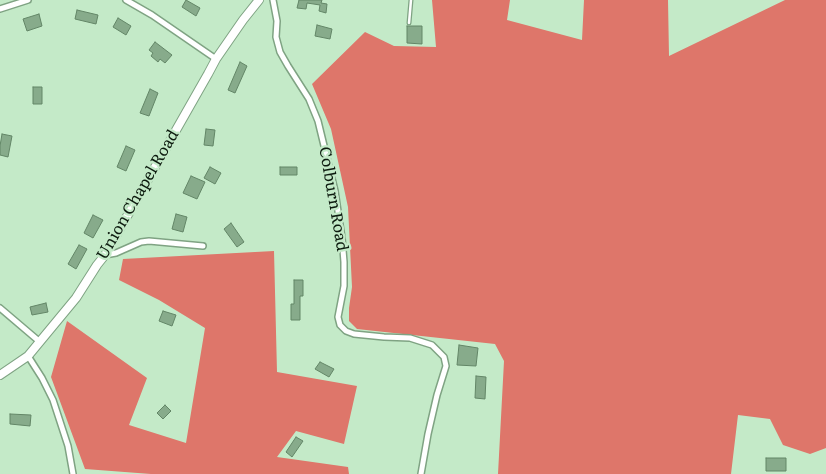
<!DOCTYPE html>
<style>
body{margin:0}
canvas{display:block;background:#c4eac8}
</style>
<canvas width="826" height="474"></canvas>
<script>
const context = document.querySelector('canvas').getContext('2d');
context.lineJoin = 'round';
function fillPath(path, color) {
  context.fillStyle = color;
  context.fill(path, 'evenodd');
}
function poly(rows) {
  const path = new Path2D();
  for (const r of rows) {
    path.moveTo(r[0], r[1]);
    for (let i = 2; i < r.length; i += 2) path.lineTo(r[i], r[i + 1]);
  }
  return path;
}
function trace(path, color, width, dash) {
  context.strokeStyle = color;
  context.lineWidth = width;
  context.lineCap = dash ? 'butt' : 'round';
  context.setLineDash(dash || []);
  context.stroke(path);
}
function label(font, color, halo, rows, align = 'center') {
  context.font = font + ' Literata,serif';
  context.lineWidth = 4.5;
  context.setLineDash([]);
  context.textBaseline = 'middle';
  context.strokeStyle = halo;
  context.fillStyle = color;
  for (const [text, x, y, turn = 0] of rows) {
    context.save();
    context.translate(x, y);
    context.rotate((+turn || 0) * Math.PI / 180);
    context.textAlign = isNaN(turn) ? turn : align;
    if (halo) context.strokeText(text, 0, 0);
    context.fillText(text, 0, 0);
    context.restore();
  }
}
fillPath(poly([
 [432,0,510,0,507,20,582,40,584,0,668,0,669,56,785,0,826,0,826,448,810,454,783,445,770,419,738,415,731,474,498,474,504,361,495,344,357,329,349,321,349,308,352,287,348,207,331,129,312,84,365,32,394,46,436,47],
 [274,251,277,372,357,386,344,444,296,431,277,457,348,467,349,474,151,474,85,469,51,377,67,321,147,378,129,425,186,443,205,328,159,300,119,280,123,259]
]), '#de766a');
const building = poly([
 [186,0,200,8,196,16,182,7,186,0],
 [299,0,322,0,321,3,327,4,326,13,319,11,320,5,307,3,306,9,297,8,299,0],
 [77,10,98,15,96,24,75,19,77,10],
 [39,14,42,26,27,31,23,19,39,14],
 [118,18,131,26,126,35,113,27,118,18],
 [317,25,332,29,330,39,315,36,317,25],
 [407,26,422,26,422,44,407,43,407,26],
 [155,42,172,55,165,63,160,59,158,62,151,56,153,53,149,50,155,42],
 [240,62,247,66,235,93,228,90,240,62],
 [33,87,42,87,42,104,33,104,33,87],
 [150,89,158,93,149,116,140,113,150,89],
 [206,129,215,130,213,146,204,145,206,129],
 [2,134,12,136,8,157,0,155,0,146,2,134],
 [126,146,135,150,126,171,117,167,126,146],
 [210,167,221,173,215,184,204,178,210,167],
 [280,167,297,167,297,175,280,175,280,167],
 [191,176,205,182,197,199,183,193,191,176],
 [176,214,187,217,183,232,172,229,176,214],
 [93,215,103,220,93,238,84,233,93,215],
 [231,223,244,242,237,247,224,229,231,223],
 [79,245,87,249,76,269,68,264,79,245],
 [294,280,303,280,303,296,300,296,300,320,291,320,291,304,294,304,294,280],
 [46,303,48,312,32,315,30,307,46,303],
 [163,311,176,315,172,326,159,321,163,311],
 [459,345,478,348,476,366,457,365,459,345],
 [320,362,334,369,329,377,315,369,320,362],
 [476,376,486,377,485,399,475,398,476,376],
 [165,405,171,411,163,419,157,413,165,405],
 [10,414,31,415,30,426,10,424,10,414],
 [296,437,303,441,292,457,286,452,296,437],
 [766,458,786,458,786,471,766,471,766,458]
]);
fillPath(building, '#87ab8b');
trace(building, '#638667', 1);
const lane = poly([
 [409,23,411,0]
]);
const street = poly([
 [126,0,152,15,216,59],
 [273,0,277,21,276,37,280,52,288,66,309,99,318,121,335,191,342,238,344,262,344,286,338,317,340,325,346,331,354,334,384,337,410,338,432,345,444,357,446,366,437,395,428,434,421,474],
 [0,9,28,0],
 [105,255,116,253,141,242,149,241,203,246],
 [0,308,40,342],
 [28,356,42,378,53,400,68,446,73,474]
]);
const secondary = poly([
 [0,375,28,356,76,298,97,265,105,255,208,74,216,59,243,20,259,0]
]);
trace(lane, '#7fa383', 5);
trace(street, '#7fa383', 8);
trace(secondary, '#7fa383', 10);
trace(lane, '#fff', 2.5);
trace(street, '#fff', 5);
trace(secondary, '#fff', 8);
label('16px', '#0d1b0f', '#c4eac8', [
 ["Union Chapel Road",138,195,-60],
 ["Colburn Road",333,199,80]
]);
</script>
